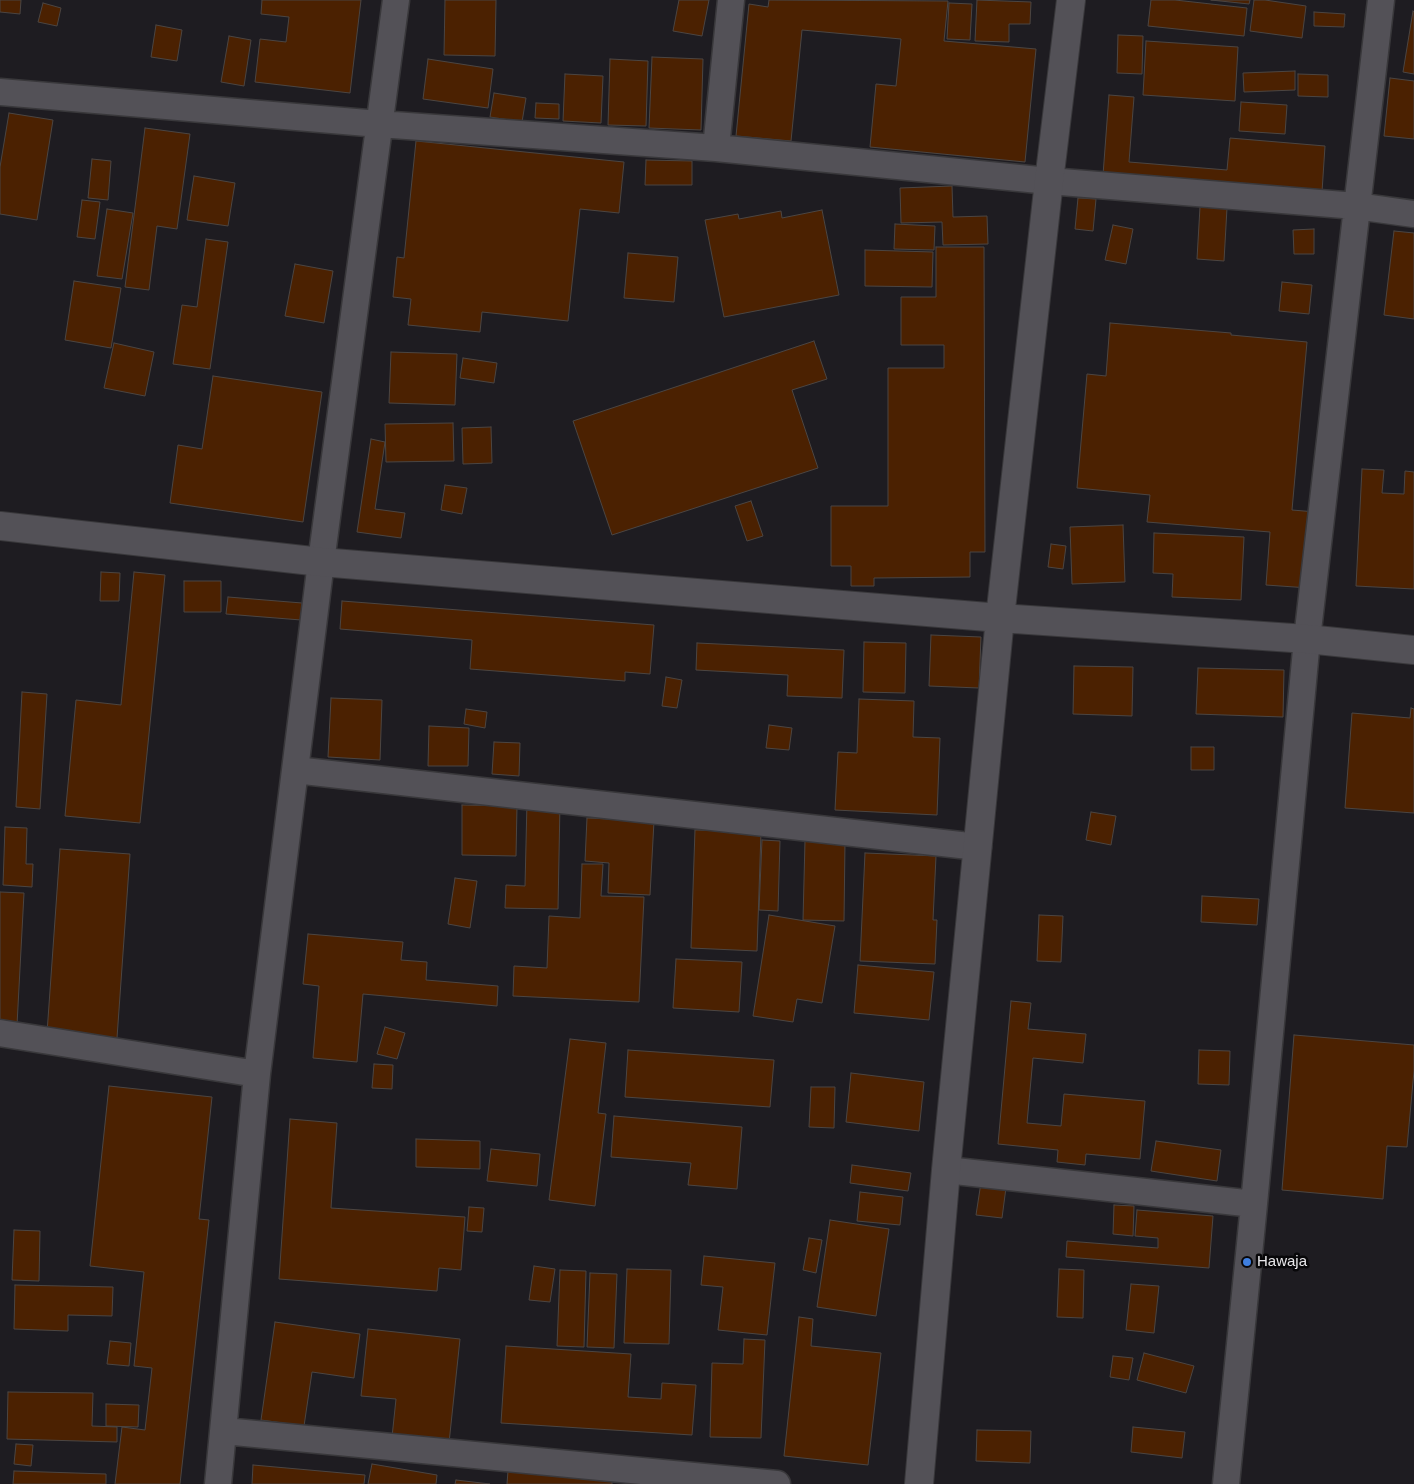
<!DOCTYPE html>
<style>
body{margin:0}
canvas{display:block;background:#1e1c21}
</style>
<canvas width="1414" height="1484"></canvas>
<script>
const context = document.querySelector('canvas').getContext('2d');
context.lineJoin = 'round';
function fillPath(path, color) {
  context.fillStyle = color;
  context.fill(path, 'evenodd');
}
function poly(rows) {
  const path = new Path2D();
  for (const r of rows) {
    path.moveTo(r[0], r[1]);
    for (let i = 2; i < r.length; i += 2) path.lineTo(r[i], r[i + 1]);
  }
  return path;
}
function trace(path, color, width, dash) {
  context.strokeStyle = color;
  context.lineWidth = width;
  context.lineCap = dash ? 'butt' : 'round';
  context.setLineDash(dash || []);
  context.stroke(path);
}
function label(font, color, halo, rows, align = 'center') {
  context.font = font + ' Arial,sans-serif';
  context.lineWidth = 5;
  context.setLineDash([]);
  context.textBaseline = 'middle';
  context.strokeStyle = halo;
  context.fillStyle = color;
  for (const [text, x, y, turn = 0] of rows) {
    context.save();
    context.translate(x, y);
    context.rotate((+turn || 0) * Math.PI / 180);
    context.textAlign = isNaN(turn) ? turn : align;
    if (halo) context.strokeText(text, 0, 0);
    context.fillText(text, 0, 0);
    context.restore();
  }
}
const building = poly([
 [0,0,21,0,20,14,0,12,0,0],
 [262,0,361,0,350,93,255,82,260,39,286,42,289,17,261,14,262,0],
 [445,0,496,0,495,56,444,55,445,0],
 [679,0,709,0,702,36,673,31,679,0],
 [769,0,948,1,944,41,1036,49,1025,162,870,147,876,84,896,86,901,39,802,30,791,141,736,136,749,4,768,7,769,0],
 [977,0,1031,2,1030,24,1009,24,1009,42,975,41,977,0],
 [1151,0,1175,0,1247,8,1244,36,1148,26,1151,0],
 [1211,0,1250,0,1249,4,1211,0],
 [1254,0,1265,0,1306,6,1302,38,1250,31,1254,0],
 [43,3,61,8,57,26,38,22,43,3],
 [949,3,972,4,970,40,947,39,949,3],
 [1413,11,1414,12,1414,74,1403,72,1413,11],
 [1314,12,1345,14,1344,27,1314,26,1314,12],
 [156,25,182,30,177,61,151,57,156,25],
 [1118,35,1143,36,1142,74,1117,73,1118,35],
 [229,36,251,40,244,86,221,82,229,36],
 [1146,41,1238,47,1235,101,1143,95,1146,41],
 [652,57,703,59,701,130,649,128,652,57],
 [428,59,493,69,488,108,423,99,428,59],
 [610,59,648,61,646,126,608,125,610,59],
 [1295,71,1295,90,1244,92,1243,73,1295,71],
 [565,74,603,76,601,123,563,121,565,74],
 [1298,74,1328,75,1328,97,1298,96,1298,74],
 [1390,78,1414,81,1414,139,1384,136,1390,78],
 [494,93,526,98,522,122,490,117,494,93],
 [1109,95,1134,97,1129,162,1227,170,1230,138,1325,146,1322,192,1103,175,1109,95],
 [1241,102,1287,105,1285,134,1239,131,1241,102],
 [536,103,559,104,559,119,535,118,536,103],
 [9,113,53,120,37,220,0,214,0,167,9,113],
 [145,128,190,134,177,229,157,226,149,290,125,287,145,128],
 [416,141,624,162,619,213,580,209,568,321,482,312,480,332,408,325,411,299,393,297,397,257,404,258,416,141],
 [92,159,111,161,108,200,88,198,92,159],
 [646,160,692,161,692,185,645,185,646,160],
 [194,176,235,183,228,226,187,220,194,176],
 [952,186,953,217,987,216,988,244,943,245,942,222,901,223,900,188,952,186],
 [1078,198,1096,199,1093,231,1075,229,1078,198],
 [82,200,100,202,95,239,77,237,82,200],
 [1200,207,1227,208,1224,261,1197,259,1200,207],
 [107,209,133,213,122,279,97,276,107,209],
 [822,210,839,295,724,317,705,220,738,214,739,219,781,211,782,218,822,210],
 [895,224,935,226,934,250,894,249,895,224],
 [1113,225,1133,229,1126,264,1105,260,1113,225],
 [1314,229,1314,254,1294,254,1293,230,1314,229],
 [1394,231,1414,233,1414,319,1384,315,1394,231],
 [206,239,228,242,210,369,173,364,182,305,197,307,206,239],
 [936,247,984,247,985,552,970,552,970,577,874,578,874,586,851,586,851,566,831,566,831,506,888,506,888,368,944,368,944,345,901,345,901,297,936,297,936,247],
 [865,250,933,252,932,287,865,286,865,250],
 [628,253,678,257,674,302,624,298,628,253],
 [295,264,333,271,324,323,285,316,295,264],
 [74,281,121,288,111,348,65,340,74,281],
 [1282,282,1312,285,1309,314,1279,311,1282,282],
 [1110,323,1231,333,1231,335,1307,342,1292,510,1316,512,1309,588,1266,585,1270,532,1147,522,1150,495,1077,488,1087,374,1106,376,1110,323],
 [814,341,827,379,792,390,818,468,612,535,573,421,814,341],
 [114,343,154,352,145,396,104,388,114,343],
 [391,352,457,354,455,405,389,403,391,352],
 [463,358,497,363,494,383,460,378,463,358],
 [213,376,322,392,303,522,170,503,178,445,202,449,213,376],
 [453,423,454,461,386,462,385,424,453,423],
 [491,427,492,463,463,464,462,428,491,427],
 [371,439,385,442,375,509,405,513,401,538,357,532,371,439],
 [1362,469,1384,470,1382,493,1404,494,1405,471,1414,472,1414,589,1356,586,1362,469],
 [445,485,467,488,462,514,441,510,445,485],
 [751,501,763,536,747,541,735,506,751,501],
 [1123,525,1125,582,1072,584,1070,527,1123,525],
 [1154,533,1244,537,1241,600,1172,597,1173,574,1153,573,1154,533],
 [1051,544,1066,546,1063,569,1048,567,1051,544],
 [101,572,120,573,119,601,100,601,101,572],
 [134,572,165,575,140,823,65,816,76,700,121,705,134,572],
 [184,581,221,581,221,612,184,612,184,581],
 [228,597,302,603,301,620,226,614,228,597],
 [342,601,654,625,650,674,625,672,625,681,470,669,472,640,340,629,342,601],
 [931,635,981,637,979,688,929,686,931,635],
 [864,642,906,643,905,693,863,692,864,642],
 [697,643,844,650,842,698,787,696,788,675,696,670,697,643],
 [1074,666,1133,667,1132,716,1073,714,1074,666],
 [1198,668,1284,670,1283,717,1196,714,1198,668],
 [666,677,682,680,677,708,662,706,666,677],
 [22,692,47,694,40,809,16,807,22,692],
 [331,698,382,700,380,760,328,757,331,698],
 [859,699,914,701,913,737,940,738,937,815,835,810,838,752,857,753,859,699],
 [1411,708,1414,709,1414,813,1345,808,1352,713,1410,718,1411,708],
 [466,709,487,712,485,728,464,724,466,709],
 [769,725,792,728,789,750,766,748,769,725],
 [429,726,469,728,468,766,428,766,429,726],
 [494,742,520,743,519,776,492,774,494,742],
 [1191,747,1214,747,1214,770,1191,770,1191,747],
 [527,802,560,803,558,909,505,908,506,885,525,886,527,802],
 [462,805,517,806,516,856,462,855,462,805],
 [1091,812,1116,816,1111,845,1086,840,1091,812],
 [587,818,654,821,650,895,608,893,609,863,585,861,587,818],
 [5,827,27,828,26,864,33,864,32,887,3,885,5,827],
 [695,830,761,832,757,951,691,948,695,830],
 [762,840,780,841,778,911,759,910,762,840],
 [805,841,845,841,844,921,803,920,805,841],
 [60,849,130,854,117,1038,47,1033,60,849],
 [865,853,936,856,933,920,937,920,935,964,860,961,865,853],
 [582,864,603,864,601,896,644,897,639,1002,513,996,514,966,547,968,549,916,580,918,582,864],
 [455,878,477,881,470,928,448,924,455,878],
 [0,892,24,893,17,1025,0,1024,0,892],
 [1202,896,1259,899,1257,925,1201,922,1202,896],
 [769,915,835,926,822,1003,797,999,793,1022,753,1016,769,915],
 [1039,915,1063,916,1061,962,1037,961,1039,915],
 [308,934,403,942,401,960,427,962,426,980,498,986,497,1006,363,994,357,1062,313,1058,319,986,303,984,308,934],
 [676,959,742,962,739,1012,673,1008,676,959],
 [858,965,934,972,929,1020,854,1013,858,965],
 [1011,1001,1031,1003,1028,1029,1086,1034,1083,1063,1033,1058,1027,1123,1061,1126,1064,1094,1145,1101,1140,1159,1086,1154,1085,1165,1057,1162,1058,1150,998,1144,1011,1001],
 [385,1027,405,1033,397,1059,377,1054,385,1027],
 [1294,1035,1414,1045,1414,1071,1407,1147,1387,1146,1383,1199,1282,1190,1294,1035],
 [570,1039,606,1043,598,1113,606,1114,595,1206,549,1200,570,1039],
 [628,1050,774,1060,770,1107,625,1097,628,1050],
 [1199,1050,1230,1051,1229,1085,1198,1084,1199,1050],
 [374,1064,393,1065,392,1089,372,1088,374,1064],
 [851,1073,924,1082,919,1131,846,1122,851,1073],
 [109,1086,212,1097,199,1219,209,1220,180,1484,115,1484,122,1427,145,1430,152,1368,134,1366,144,1272,90,1266,109,1086],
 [811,1087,835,1087,834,1128,809,1127,811,1087],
 [614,1116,742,1127,737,1189,688,1185,691,1163,611,1157,614,1116],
 [290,1119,337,1123,331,1208,465,1217,461,1270,439,1268,437,1291,279,1279,290,1119],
 [416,1139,480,1141,480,1169,416,1167,416,1139],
 [1156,1141,1221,1150,1217,1181,1151,1171,1156,1141],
 [491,1149,540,1154,537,1186,487,1181,491,1149],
 [852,1165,911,1173,908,1191,850,1183,852,1165],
 [982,1176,1007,1180,1002,1218,976,1215,982,1176],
 [860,1192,903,1197,900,1225,857,1221,860,1192],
 [1114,1205,1134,1206,1133,1236,1113,1234,1114,1205],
 [469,1207,484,1208,482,1232,467,1231,469,1207],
 [1137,1210,1213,1216,1209,1268,1066,1257,1067,1241,1158,1248,1158,1238,1135,1236,1137,1210],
 [830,1220,889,1229,876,1316,817,1307,830,1220],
 [14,1230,40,1231,39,1281,12,1280,14,1230],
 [809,1238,822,1240,816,1273,803,1270,809,1238],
 [704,1256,775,1263,767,1335,718,1330,723,1287,701,1285,704,1256],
 [534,1266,555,1269,550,1302,529,1300,534,1266],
 [627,1269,671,1270,669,1344,624,1343,627,1269],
 [1059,1269,1084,1270,1083,1318,1057,1317,1059,1269],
 [560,1270,586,1271,584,1347,557,1346,560,1270],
 [590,1273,617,1274,614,1348,587,1347,590,1273],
 [1131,1284,1159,1286,1154,1333,1126,1330,1131,1284],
 [15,1285,113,1287,112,1316,68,1315,68,1331,14,1329,15,1285],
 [799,1317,813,1319,811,1346,881,1353,868,1465,784,1456,799,1317],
 [275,1322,360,1334,354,1378,312,1372,304,1426,261,1420,275,1322],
 [368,1329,460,1339,449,1443,392,1437,396,1399,361,1396,368,1329],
 [744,1339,765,1340,761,1438,710,1437,712,1363,743,1364,744,1339],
 [110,1341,131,1343,129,1366,107,1364,110,1341],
 [506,1346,631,1354,628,1397,661,1399,662,1383,696,1385,692,1435,501,1423,506,1346],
 [1144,1353,1194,1366,1186,1393,1137,1380,1144,1353],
 [1113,1356,1133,1358,1129,1380,1110,1377,1113,1356],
 [8,1392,93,1393,92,1426,117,1427,117,1442,7,1439,8,1392],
 [106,1404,139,1405,138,1427,106,1426,106,1404],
 [1133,1427,1185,1432,1182,1458,1131,1452,1133,1427],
 [977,1430,1031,1431,1030,1463,976,1461,977,1430],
 [16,1444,33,1445,31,1466,14,1464,16,1444],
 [372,1464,437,1475,436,1484,368,1484,372,1464],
 [253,1465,365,1475,364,1484,252,1484,253,1465],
 [14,1471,106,1474,106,1484,13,1484,14,1471],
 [508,1471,612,1481,612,1484,507,1484,508,1471],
 [456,1480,490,1484,455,1484,456,1480]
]);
fillPath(building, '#4b2101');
trace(building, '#4b4542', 1);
const minor = poly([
 [0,92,379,124,716,148,731,0],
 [716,148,1049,181,1356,206,1414,214],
 [295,770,978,847],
 [0,1033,257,1074],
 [946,1170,1254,1204],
 [224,1431,777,1484],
 [218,1484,257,1074,321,562,396,0],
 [1226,1484,1254,1204,1307,639,1381,0]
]);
const tertiary = poly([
 [0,526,321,562,1000,618,1307,639,1414,650],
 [919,1484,946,1170,1000,618,1049,181,1071,0]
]);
trace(minor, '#39383b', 29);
trace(tertiary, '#39383b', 30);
trace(minor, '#535157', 26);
trace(tertiary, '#535157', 28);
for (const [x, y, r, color] of [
 [1247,1262,5,"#3f7fe0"]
]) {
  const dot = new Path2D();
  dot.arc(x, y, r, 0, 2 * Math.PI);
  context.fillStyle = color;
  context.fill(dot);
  trace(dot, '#080709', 2);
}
label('15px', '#e8e7ea', '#080709', [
 ["Hawaja",1257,1262]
], 'left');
</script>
